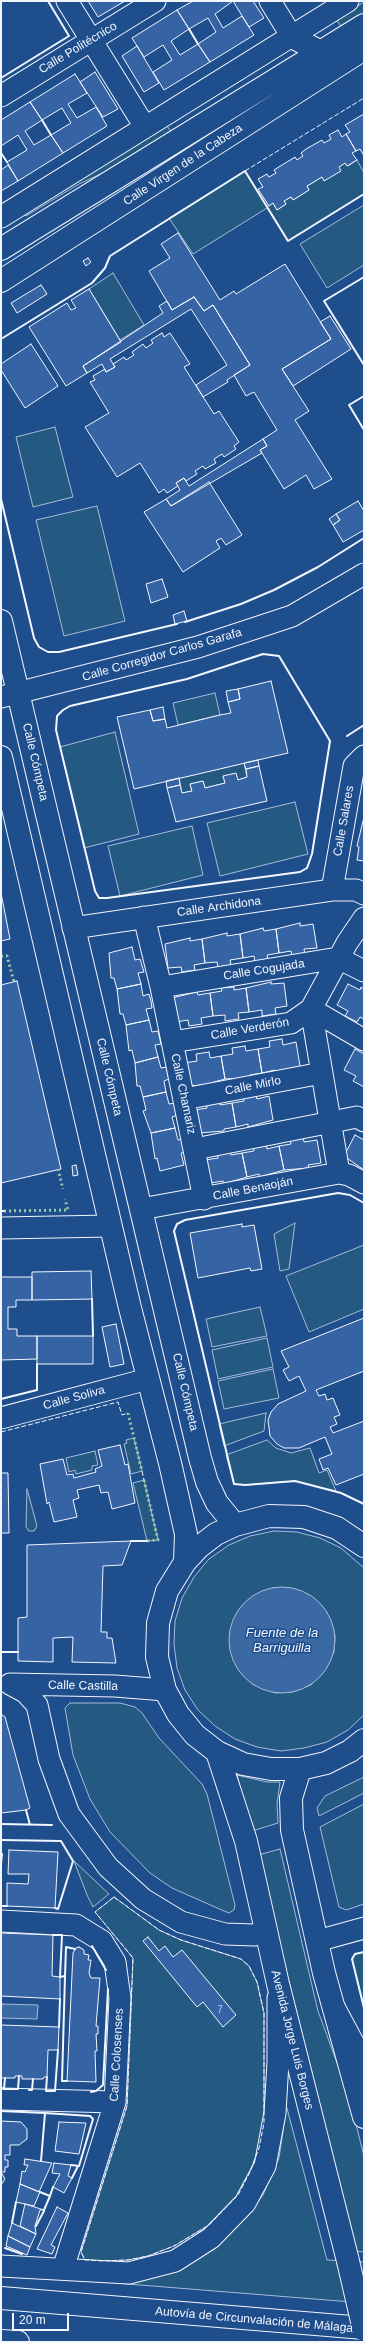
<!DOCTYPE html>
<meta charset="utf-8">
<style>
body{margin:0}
#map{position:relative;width:365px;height:2343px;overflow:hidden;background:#1f4e8c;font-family:Arial,sans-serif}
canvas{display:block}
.frame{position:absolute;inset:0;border:2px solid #f2f6ff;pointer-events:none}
.scale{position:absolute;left:12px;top:2313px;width:57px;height:18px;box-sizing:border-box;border:2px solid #f2f6ff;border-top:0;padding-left:5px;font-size:12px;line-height:14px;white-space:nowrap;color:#f2f6ff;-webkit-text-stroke:3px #1f4e8c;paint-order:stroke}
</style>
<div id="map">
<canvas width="365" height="2343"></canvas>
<div class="frame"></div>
<div class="scale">20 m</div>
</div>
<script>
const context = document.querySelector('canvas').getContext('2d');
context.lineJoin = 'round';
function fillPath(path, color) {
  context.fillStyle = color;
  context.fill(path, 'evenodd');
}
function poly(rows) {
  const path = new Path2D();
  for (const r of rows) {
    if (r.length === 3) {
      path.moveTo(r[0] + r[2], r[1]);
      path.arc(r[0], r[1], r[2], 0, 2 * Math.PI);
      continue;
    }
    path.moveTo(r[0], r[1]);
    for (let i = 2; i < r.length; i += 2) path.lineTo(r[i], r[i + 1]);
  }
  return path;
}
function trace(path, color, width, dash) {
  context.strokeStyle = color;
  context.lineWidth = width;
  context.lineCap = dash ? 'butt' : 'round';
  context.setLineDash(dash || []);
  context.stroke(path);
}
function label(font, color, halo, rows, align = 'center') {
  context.font = font + ' Arial,sans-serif';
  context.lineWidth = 3;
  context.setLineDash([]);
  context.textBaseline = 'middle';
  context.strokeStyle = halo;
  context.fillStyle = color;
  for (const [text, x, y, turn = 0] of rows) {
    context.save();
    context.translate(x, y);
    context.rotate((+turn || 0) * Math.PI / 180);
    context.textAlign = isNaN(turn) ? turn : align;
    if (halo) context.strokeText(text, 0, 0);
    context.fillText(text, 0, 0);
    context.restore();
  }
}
const green = poly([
 [364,2,364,14,342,28,336,19,364,2],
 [165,123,172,133,124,163,79,184,26,216,24,212,165,123],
 [357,160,364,173,364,194,288,241,267,208,193,254,169,218,245,171,267,207,273,203,277,210,286,204,284,201,291,197,293,200,309,190,307,186,345,163,348,166,357,160],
 [364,205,364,265,327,288,300,244,364,205],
 [113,273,144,325,120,340,89,289,113,273],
 [55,427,73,497,33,507,16,437,55,427],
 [97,506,125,621,64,636,36,520,97,506],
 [215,693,220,715,178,725,173,703,215,693],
 [115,732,139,834,84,848,60,747,115,732],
 [244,763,247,777,238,780,223,776,225,783,205,788,203,781,190,784,192,791,182,793,179,778,244,763],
 [295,802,308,854,220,876,207,823,295,802],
 [192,826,203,875,120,896,108,846,192,826],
 [295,1223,289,1269,280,1271,274,1234,295,1223],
 [364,1245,364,1309,309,1332,286,1276,364,1245],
 [260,1307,267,1336,212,1347,206,1319,260,1307],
 [267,1338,273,1367,218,1379,212,1350,267,1338],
 [273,1369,279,1398,224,1409,218,1381,273,1369],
 [266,1413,264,1431,224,1446,219,1424,266,1413],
 [134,1438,142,1471,131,1474,124,1444,127,1443,126,1440,134,1438],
 [267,1440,276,1448,291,1453,310,1448,319,1473,327,1470,336,1491,295,1481,245,1485,234,1484,226,1455,267,1440],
 [95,1451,98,1465,92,1466,92,1470,76,1474,75,1470,69,1472,66,1458,95,1451],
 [144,1480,158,1540,147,1541,133,1483,144,1480],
 [27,1489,37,1526,34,1531,29,1531,26,1527,27,1489],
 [274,1531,297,1532,320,1538,341,1548,364,1568,364,1715,348,1730,327,1742,304,1748,281,1751,257,1747,235,1739,215,1726,198,1710,185,1690,177,1668,174,1644,175,1621,182,1598,194,1577,209,1559,229,1545,250,1536,274,1531],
 [273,1588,293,1589,316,1600,327,1612,335,1635,334,1652,325,1670,311,1685,292,1692,275,1693,252,1684,238,1669,230,1646,232,1625,239,1610,254,1596,273,1588],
 [70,1703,120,1703,135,1707,142,1713,159,1738,202,1784,207,1794,235,1905,234,1910,229,1913,224,1911,172,1888,150,1873,110,1832,90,1799,73,1755,65,1708,70,1703],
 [237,1775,267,1782,280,1782,277,1804,278,1823,252,1831,237,1775],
 [364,1777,364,1793,319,1816,317,1808,325,1796,364,1777],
 [364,1804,364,1904,346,1910,339,1907,320,1827,364,1804],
 [280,1849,318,2011,348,2093,364,2156,364,2252,354,2251,258,1855,280,1849],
 [74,1861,109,1894,93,1907,87,1895,74,1861],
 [114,1897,159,1930,181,1940,241,1959,249,1966,257,1982,264,2013,264,2123,259,2148,250,2172,238,2195,209,2225,174,2246,148,2256,128,2260,103,2261,85,2260,81,2252,127,2106,133,1958,95,1912,114,1897],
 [364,1952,364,2008,352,1959,355,1954,364,1952],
 [284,2097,327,2260,364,2262,364,2303,115,2283,244,2219,263,2195,279,2158,284,2124,284,2097]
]);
fillPath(green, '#245a82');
trace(green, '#a8bbd7', 1);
const water = poly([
 [282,1640,53],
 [2,2004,38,2005,37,2019,1,2018,2,2004]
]);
fillPath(water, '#3b69a3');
trace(water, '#a8bbd7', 1);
const building = poly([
 [88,1,125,1,98,17,88,1],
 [193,1,233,1,215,14,223,28,242,16,254,35,210,62,198,44,216,32,208,18,189,29,177,10,193,1],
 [233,1,253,1,264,18,249,27,233,1],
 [177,10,189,29,171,41,180,55,198,44,210,62,164,90,153,72,172,60,163,45,144,57,132,38,177,10],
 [137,46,159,83,144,92,122,56,137,46],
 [95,72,118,109,103,117,80,82,95,72],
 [75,74,87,93,68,104,77,118,96,107,107,126,63,153,51,135,71,123,62,108,42,120,30,102,75,74],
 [30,102,42,120,25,131,34,145,51,135,63,153,18,181,7,162,27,150,18,135,1,146,1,120,30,102],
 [364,114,364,156,360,149,356,151,346,134,350,132,345,125,364,114],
 [338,130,342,137,346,134,356,151,352,153,357,160,347,166,345,163,339,167,341,171,324,181,322,177,307,186,309,190,293,200,291,197,284,201,286,204,277,210,273,203,269,206,258,189,263,187,258,179,267,174,269,177,276,173,274,170,295,157,297,160,303,156,301,153,306,149,322,140,324,143,331,139,329,135,338,130],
 [8,165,18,181,1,191,1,170,8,165],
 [178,233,220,300,234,291,236,294,285,264,331,339,282,369,309,411,295,420,332,479,314,489,306,475,284,489,260,450,267,446,263,439,277,430,254,392,246,396,234,375,250,365,213,305,204,311,194,297,172,310,149,271,170,258,161,244,178,233],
 [88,258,91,262,86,266,83,261,88,258],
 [41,285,47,294,17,313,11,303,41,285],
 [89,289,121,342,83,366,87,373,66,386,29,327,67,303,71,310,76,308,71,300,89,289],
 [194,297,204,311,213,305,250,365,227,380,228,382,203,397,196,385,227,365,191,309,110,359,115,367,106,372,102,364,87,373,83,366,163,313,159,306,167,301,172,310,194,297],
 [330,316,351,349,293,386,282,369,331,339,320,322,330,316],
 [162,333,164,337,170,333,190,364,184,367,214,414,219,411,239,442,234,446,236,449,224,457,222,454,214,459,216,463,205,469,203,466,195,471,197,474,186,481,184,478,176,483,178,486,167,493,164,489,159,493,140,463,117,477,85,427,109,413,90,382,95,380,93,376,105,369,106,372,115,367,113,364,124,357,126,360,134,355,132,352,143,344,146,348,153,343,151,340,162,333],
 [31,344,58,386,25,408,1,370,1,364,31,344],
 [263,439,267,446,260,450,262,453,171,506,166,499,180,490,176,483,184,478,189,486,263,439],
 [209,482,242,535,226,545,221,538,216,541,220,548,183,572,144,512,166,499,171,506,209,482],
 [358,501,364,511,364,530,343,542,333,525,340,520,336,514,358,501],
 [336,514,340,520,333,525,329,519,336,514],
 [162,579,168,597,151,603,146,584,162,579],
 [184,611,187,621,175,624,173,615,184,611],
 [271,681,288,753,134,789,117,717,150,710,153,721,165,719,167,728,220,715,231,713,228,702,240,699,238,689,271,681],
 [238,689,240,699,228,702,226,691,238,689],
 [163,707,165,719,153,721,150,710,163,707],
 [258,760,259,766,246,769,244,763,258,760],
 [259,766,267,801,176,822,167,788,180,785,182,793,192,791,190,784,203,781,205,788,225,783,223,776,236,773,238,780,247,777,246,769,259,766],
 [179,778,180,785,167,788,166,781,179,778],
 [363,821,364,821,364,861,357,860,359,847,357,846,363,821],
 [1,893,10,939,1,941,1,893],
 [300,923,300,926,313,924,317,948,304,949,305,955,292,957,291,951,279,953,276,929,300,923],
 [263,928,264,931,276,929,279,953,267,955,268,960,255,962,254,956,243,958,240,934,263,928],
 [227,933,227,936,240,934,243,958,230,960,231,965,218,967,217,962,205,963,202,939,227,933],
 [190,938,190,941,202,939,205,963,194,965,195,970,188,971,182,972,181,967,168,968,165,944,190,938],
 [132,947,135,960,140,959,144,972,138,973,141,984,117,989,114,978,111,978,109,953,132,947],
 [17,981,61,1169,1,1183,1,985,17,981],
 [271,982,271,984,284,983,287,1006,275,1008,276,1014,262,1016,262,1010,249,1012,246,988,271,982],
 [141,984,143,996,149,994,151,1001,152,1008,146,1009,149,1020,126,1025,123,1014,120,1014,117,989,141,984],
 [348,984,360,990,361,987,364,989,364,1019,360,1017,357,1022,345,1016,348,1011,337,1005,348,984],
 [234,987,234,990,246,988,249,1012,238,1013,239,1019,225,1021,225,1015,213,1016,210,993,222,991,221,988,234,987],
 [197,992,198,995,210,993,213,1016,201,1018,202,1024,189,1026,188,1020,176,1022,172,998,197,992],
 [149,1020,152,1032,158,1031,161,1044,155,1045,158,1057,135,1063,132,1050,129,1051,126,1025,149,1020],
 [282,1039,283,1045,296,1042,300,1066,275,1073,275,1070,262,1073,258,1049,270,1047,269,1041,282,1039],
 [245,1046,246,1051,258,1049,262,1073,250,1075,250,1078,225,1079,221,1056,233,1054,232,1048,245,1046],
 [355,1049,364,1054,364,1087,353,1081,356,1076,344,1070,355,1049],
 [209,1052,210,1058,221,1056,225,1079,214,1082,214,1084,189,1086,184,1063,197,1061,196,1054,209,1052],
 [158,1057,161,1068,166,1067,169,1079,164,1081,166,1092,143,1097,140,1086,137,1086,135,1063,158,1057],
 [166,1092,169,1104,175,1103,178,1115,172,1117,175,1128,151,1133,143,1111,146,1110,143,1097,166,1092],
 [255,1093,257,1099,269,1096,273,1120,248,1127,248,1124,236,1127,232,1103,244,1101,243,1095,255,1093],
 [219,1099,220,1105,232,1103,236,1127,224,1129,224,1131,199,1133,195,1110,207,1108,206,1102,219,1099],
 [175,1128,178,1140,183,1139,187,1152,181,1153,184,1165,160,1171,157,1158,155,1159,151,1133,175,1128],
 [355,1135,364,1140,364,1170,344,1156,355,1135],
 [303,1136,304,1142,317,1140,321,1163,308,1165,309,1168,284,1170,279,1146,291,1144,290,1138,303,1136],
 [266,1143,267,1149,279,1146,284,1170,259,1177,259,1174,247,1177,242,1153,254,1151,253,1145,266,1143],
 [230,1149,231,1155,242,1153,247,1177,223,1184,223,1181,210,1183,205,1160,218,1158,217,1152,230,1149],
 [76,1165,78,1175,73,1176,72,1166,76,1165],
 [242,1224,242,1227,254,1225,262,1269,251,1271,250,1268,198,1278,190,1233,242,1224],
 [91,1271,92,1299,32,1300,32,1272,91,1271],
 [1,1277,32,1277,32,1300,16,1300,16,1307,8,1307,8,1329,17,1329,17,1336,37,1336,37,1359,1,1360,1,1277],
 [364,1318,364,1371,316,1390,319,1396,325,1394,327,1400,333,1398,340,1415,334,1417,337,1424,330,1427,333,1433,364,1421,364,1474,336,1485,328,1468,323,1470,319,1459,332,1454,325,1437,299,1448,284,1448,277,1444,270,1436,268,1420,271,1412,278,1404,306,1391,299,1376,289,1381,283,1370,289,1367,281,1351,364,1318],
 [116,1324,124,1364,110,1367,102,1327,116,1324],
 [37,1336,93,1336,93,1364,37,1364,37,1336],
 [120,1445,125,1465,128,1464,135,1503,112,1509,108,1492,101,1493,99,1485,77,1490,79,1498,73,1500,77,1517,54,1522,49,1502,47,1504,40,1464,63,1459,67,1475,73,1474,74,1478,96,1472,95,1469,102,1466,98,1450,120,1445],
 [1,1473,8,1473,9,1533,1,1533,1,1473],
 [131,1541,122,1565,103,1566,101,1632,107,1632,107,1638,112,1638,116,1663,72,1662,73,1637,53,1638,53,1662,18,1661,18,1618,27,1617,27,1545,131,1541],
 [1,1714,5,1717,30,1808,26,1810,1,1813,1,1714],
 [9,1850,58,1852,55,1908,7,1906,7,1883,28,1884,29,1874,8,1874,9,1850],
 [1,1933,53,1935,52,1976,60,1977,60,1999,1,1996,1,1933],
 [148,1937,159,1951,165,1946,173,1957,182,1950,236,2015,223,2027,203,2002,197,2007,143,1941,148,1937],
 [79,1947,84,1950,84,1954,89,1955,88,1960,91,1960,89,1973,91,1978,100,1978,96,2026,98,2026,98,2034,96,2034,97,2051,95,2051,96,2082,67,2081,73,1953,76,1948,79,1947],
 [1,2025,59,2027,58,2050,48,2050,47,2077,44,2077,43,2079,22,2079,22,2076,15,2076,15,2078,1,2078,1,2025],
 [1,2121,21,2122,27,2129,27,2139,19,2145,10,2145,10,2155,5,2155,5,2160,8,2160,8,2167,5,2167,5,2172,1,2172,1,2121],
 [59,2122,86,2123,79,2154,55,2151,59,2122],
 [25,2159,52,2163,39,2192,20,2184,22,2171,25,2172,28,2165,24,2165,25,2159],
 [54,2163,71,2165,68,2176,72,2178,64,2193,53,2187,60,2174,52,2173,54,2163],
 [1,2172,5,2179,1,2185,1,2172],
 [20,2184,40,2192,34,2206,16,2202,20,2184],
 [25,2204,44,2210,40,2210,35,2226,36,2234,20,2226,25,2204],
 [57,2207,68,2213,51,2245,55,2247,52,2254,37,2249,57,2207],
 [12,2223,36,2234,30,2247,8,2236,12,2223],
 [8,2236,30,2247,27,2255,6,2246,8,2236]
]);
fillPath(building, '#3563a3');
trace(building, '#f2f6ff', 1);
const minor = poly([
 [67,1,145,127],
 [270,1,292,37],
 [1,96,155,1],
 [1,217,348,1],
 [1,697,198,647,292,616,364,574],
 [332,890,354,766,364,756],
 [144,917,161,987,204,1199],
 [73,928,332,890,356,890,364,894],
 [161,987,338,958,364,971],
 [311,1009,364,1040],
 [172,1042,291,1023,311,1009],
 [184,1099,322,1073],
 [195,1149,357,1117,364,1121],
 [339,1173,311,1009,347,943,364,918],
 [141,1209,339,1173,349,1175,364,1183],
 [1,1228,110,1226],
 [1,1418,148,1379],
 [10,1684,25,1692,37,1705,49,1759,69,1814,108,1867,143,1899,181,1922,225,1934,254,1935,266,1932],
 [10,1684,115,1686,165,1690],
 [1,1921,76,1925,102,1941,115,1962,120,1998,115,2102,63,2269],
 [317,1941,364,1928],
 [1,2099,115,2102],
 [1,2266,129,2273,175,2261,211,2238,245,2203,265,2166,275,2113,278,2062,278,1998]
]);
const major = poly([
 [292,37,321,52],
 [1,249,364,25],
 [1,281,364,49],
 [1,621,200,1458,207,1482,217,1503,235,1525],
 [1,757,130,1308,170,1463,186,1534,185,1562],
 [364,1546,337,1528,304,1517,269,1516,235,1525,216,1534,199,1547,185,1562,167,1591,158,1623,157,1657,165,1690,178,1714,195,1735,217,1752,243,1764,271,1769,300,1769,326,1763,350,1751,364,1740],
 [217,1752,246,1841,278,1984,348,2261],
 [300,1769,291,1798,292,1830,324,1973,364,2117]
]);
const highway = poly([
 [334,2008,364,2064],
 [1,2298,364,2328],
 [1,2341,18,2342]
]);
trace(minor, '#f2f6ff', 23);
trace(major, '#f2f6ff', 24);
trace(highway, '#f2f6ff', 24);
trace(minor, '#1f4e8c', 21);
trace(major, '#1f4e8c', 22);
trace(highway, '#1f4e8c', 22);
const majorBridge = poly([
 [348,2261,364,2330]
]);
trace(majorBridge, '#f2f6ff', 24, []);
trace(majorBridge, '#1f4e8c', 22);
trace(poly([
 [1,956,7,956,14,982],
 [58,1169,63,1189],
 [4,1211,68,1210,65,1199],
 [128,1413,142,1471],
 [144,1480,158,1540,147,1541]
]), '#97c8a6', 3, [2, 3]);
trace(poly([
 [245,171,364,98],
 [1,1432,118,1402,122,1415,128,1413],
 [142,1471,144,1480],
 [114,1897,159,1930,181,1940,241,1959,249,1966,257,1982,264,2013,264,2123,259,2148,250,2172,238,2195,209,2225,174,2246,148,2256,128,2260,103,2261,85,2260,81,2252,127,2106,133,1958,95,1912,114,1897]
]), '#f2f6ff', 1, [5, 2]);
trace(poly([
 [189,29,198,44],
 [1,78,69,36,48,1],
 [42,120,51,135],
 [1,153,7,162],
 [364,277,324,301,364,365],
 [1,339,92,283,105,268,110,256,245,171,288,241,364,194],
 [364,396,349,405,364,430],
 [1,499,34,638,39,647,48,652,59,652,177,624],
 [185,622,241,604,274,590,318,567,364,538],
 [263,654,279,656,330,741,312,854,307,868,300,872,107,898,99,898,95,891,56,730,57,716,63,710,70,706,187,679,263,654],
 [347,736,364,725],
 [364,1203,350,1195,338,1193,185,1220,177,1224,174,1231,234,1484,245,1485,295,1481,341,1493,364,1504],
 [1,1211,4,1211],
 [92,1299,93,1336],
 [1,1399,37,1390,37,1364],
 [131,1541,147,1541],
 [1,1652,18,1652],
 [26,1810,30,1825],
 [1,1824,52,1825],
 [2,1840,61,1841,73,1861,58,1909,55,1908],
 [1,1864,2,1854],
 [1,1906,7,1906],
 [53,1935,62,1935,60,1977,65,1976,66,1947,75,1949],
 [92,1946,106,1970],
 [364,1952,355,1954,352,1959,364,2008],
 [65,1976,62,2081,67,2081],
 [59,2027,60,1999],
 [47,2077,46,2091,55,2091,58,2050],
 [1,2088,4,2089,5,2078],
 [4,2089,18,2089,19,2076],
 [29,2090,32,2090,33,2079],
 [91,2092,96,2091,103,2085,108,1989],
 [1,2111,45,2113],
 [41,2161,45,2113,90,2116,93,2119,79,2166,71,2165],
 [72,2178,78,2166],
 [40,2192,50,2196,44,2210],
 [50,2196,53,2187],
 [12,2223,16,2202],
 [36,2226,44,2211],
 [5,2248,22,2254]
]), '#f2f6ff', 2);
label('10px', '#c3d1e8', null, [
 ["7",220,2010]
]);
label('12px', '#f2f6ff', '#1f4e8c', [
 ["Calle Politécnico",78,48,-31],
 ["Calle Virgen de la Cabeza",183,165,-33],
 ["Calle Corregidor Carlos Garafa",162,655,-16],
 ["Calle Cómpeta",35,762,77],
 ["Calle Salares",344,821,-80],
 ["Calle Archidona",219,907,-8],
 ["Calle Cogujada",264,970,-9],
 ["Calle Verderón",250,1029,-10],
 ["Calle Cómpeta",109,1077,77],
 ["Calle Mirlo",253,1086,-11],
 ["Calle Chamariz",183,1094,78],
 ["Calle Benaoján",253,1189,-11],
 ["Calle Cómpeta",185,1392,77],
 ["Calle Soliva",74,1398,-15],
 ["Calle Castilla",83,1686,1],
 ["Avenida Jorge Luis Borges",292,2040,76],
 ["Calle Colosenses",117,2055,-87],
 ["Autovía de Circunvalación de Málaga",254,2320,5]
]);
label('italic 13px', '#f2f6ff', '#1f4e8c', [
 ["Fuente de la",282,1633],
 ["Barriguilla",282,1648]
]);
</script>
